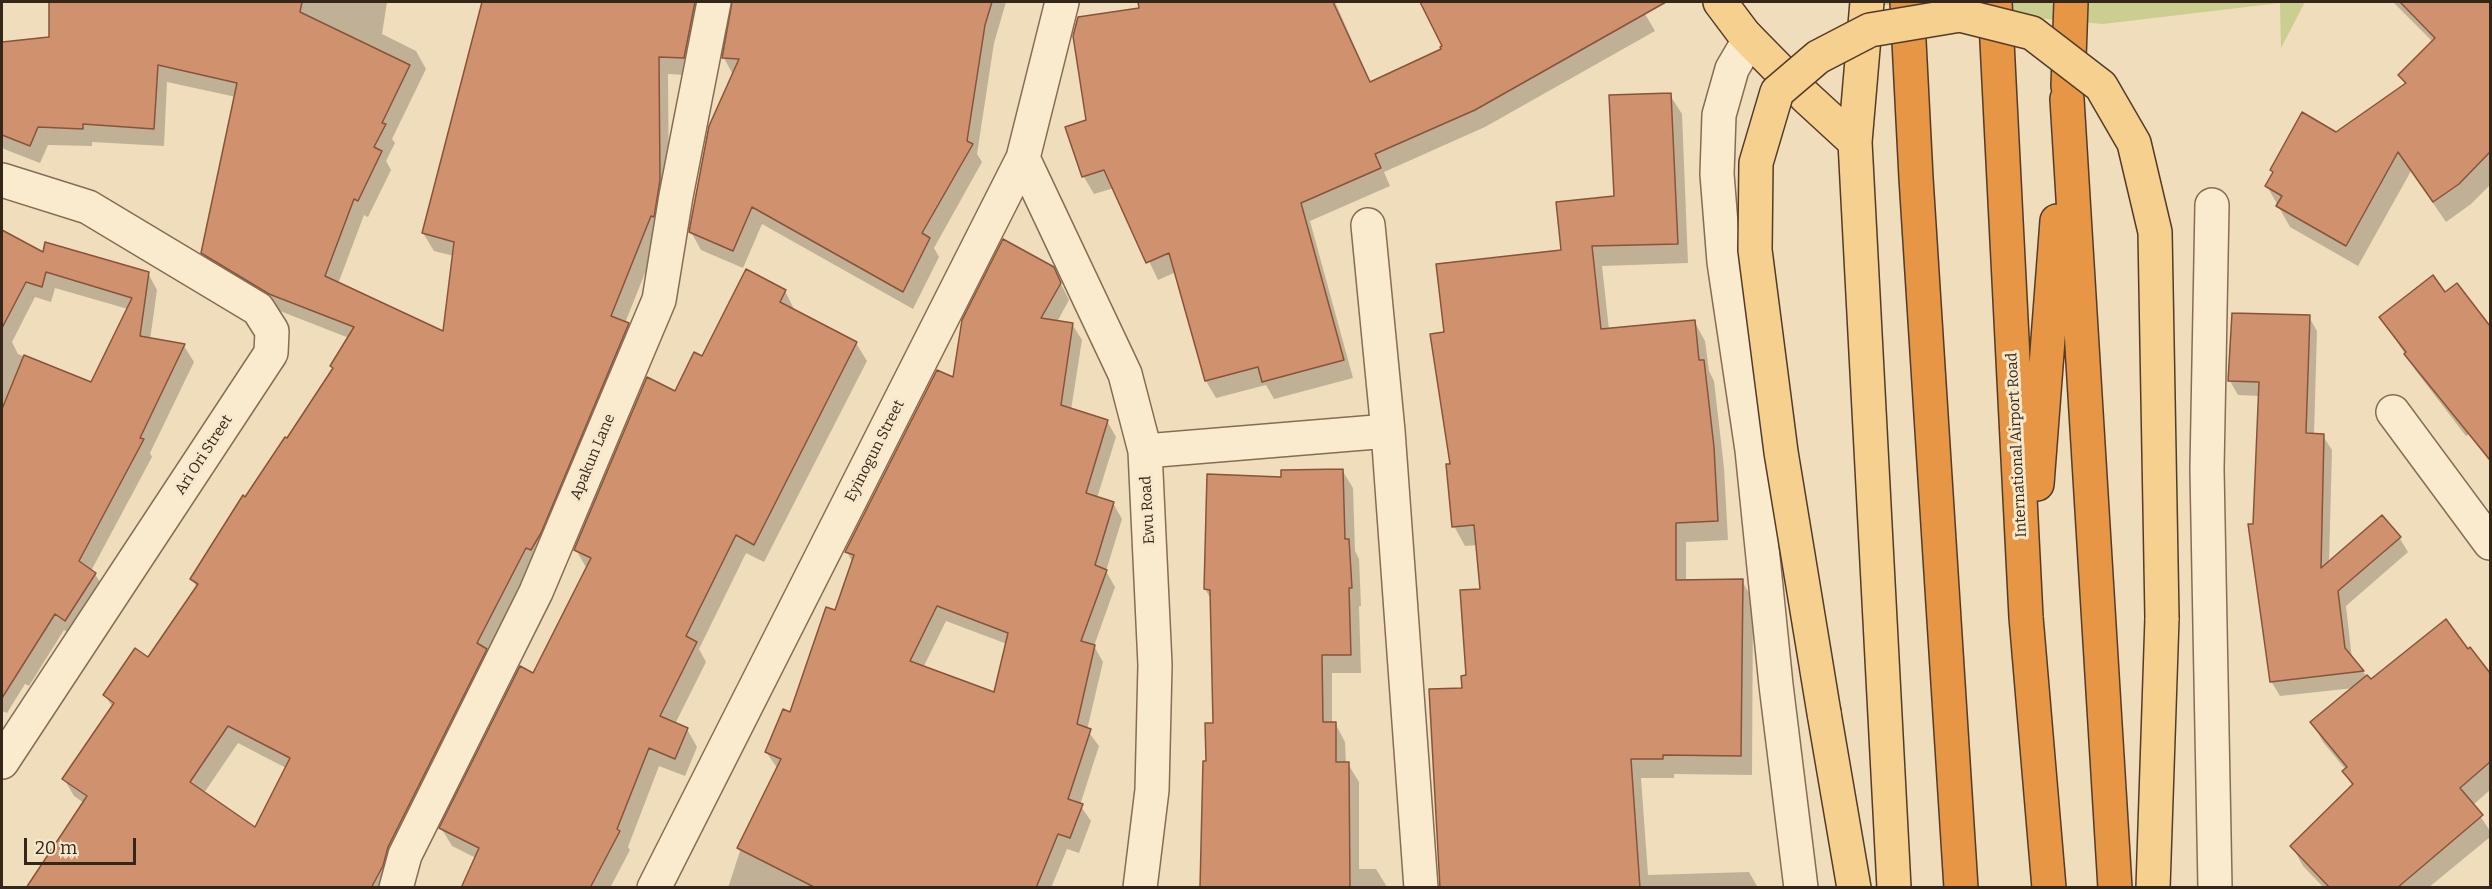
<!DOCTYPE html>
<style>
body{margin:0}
#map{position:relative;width:2492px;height:889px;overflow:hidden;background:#f0ddbb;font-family:Bitter,serif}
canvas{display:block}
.frame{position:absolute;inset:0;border:3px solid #35261a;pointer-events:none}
.scale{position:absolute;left:24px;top:838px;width:112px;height:27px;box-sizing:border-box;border:3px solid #35261a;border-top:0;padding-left:8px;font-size:18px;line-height:21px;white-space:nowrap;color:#35261a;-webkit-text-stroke:4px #f7e8cb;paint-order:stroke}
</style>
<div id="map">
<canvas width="2492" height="889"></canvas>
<div class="frame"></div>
<div class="scale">20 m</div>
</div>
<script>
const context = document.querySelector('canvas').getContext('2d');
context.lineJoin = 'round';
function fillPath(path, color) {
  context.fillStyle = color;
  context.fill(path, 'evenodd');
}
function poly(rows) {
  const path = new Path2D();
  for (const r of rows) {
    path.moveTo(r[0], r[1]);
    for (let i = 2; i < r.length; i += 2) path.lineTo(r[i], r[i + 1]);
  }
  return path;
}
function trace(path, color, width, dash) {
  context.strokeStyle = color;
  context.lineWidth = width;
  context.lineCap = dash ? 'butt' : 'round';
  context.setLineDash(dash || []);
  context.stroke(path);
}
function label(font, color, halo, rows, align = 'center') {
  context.font = font + ' Bitter,serif';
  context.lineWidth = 6;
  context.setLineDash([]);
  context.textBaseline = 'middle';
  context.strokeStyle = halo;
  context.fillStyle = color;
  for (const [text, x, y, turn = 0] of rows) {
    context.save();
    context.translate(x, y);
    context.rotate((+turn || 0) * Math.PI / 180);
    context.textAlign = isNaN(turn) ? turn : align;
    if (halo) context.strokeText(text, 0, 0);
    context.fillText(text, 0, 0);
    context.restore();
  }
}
fillPath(poly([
 [1854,2,2305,2,2281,48,2280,3,2103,24]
]), '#cace8f');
fillPath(poly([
 [51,2,387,2,382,34,416,51,426,69,392,139,395,143,386,161,391,170,368,217,364,215,338,284,444,333,454,256,434,251,423,233,479,31,483,2,700,2,686,75,668,74,669,198,661,233,625,323,628,324,638,342,390,888,27,888,84,803,74,796,64,779,113,708,105,695,148,659,197,588,192,579,334,370,332,366,349,338,280,311,213,270,202,252,236,97,167,82,164,146,92,142,92,146,48,145,40,163,4,149,2,145,2,43,50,39],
 [238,743,286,768,255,829,204,793],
 [736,2,1006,2,994,43,977,154,982,162,934,248,939,257,913,309,762,224,743,268,701,250,691,232,733,75,724,58],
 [1140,2,1335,2,1371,83,1443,50,1444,46,1421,2,1638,2,1655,31,1485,127,1384,172,1390,186,1310,221,1353,378,1274,399,1266,385,1216,398,1206,381,1176,272,1158,280,1114,188,1094,194,1084,177,1067,128,1088,121,1141,9],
 [2393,2,2490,2,2490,185,2471,204,2446,222,2411,171,2358,266,2290,227,2267,186,2274,174,2272,170,2336,133,2405,85,2400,75,2433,42],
 [1670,95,1682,114,1688,263,1602,266,1609,330,1694,321,1705,341,1709,371,1714,381,1724,468,1728,540,1686,542,1686,581,1742,581,1753,600,1752,775,1674,774,1674,778,1641,778,1648,875,1749,872,1758,888,1467,888,1464,690,1482,591,1477,545,1465,546,1454,526,1446,333,1563,251,1615,197],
 [2,232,43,254,148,273,157,290,150,340,184,346,194,362,150,453,152,457,91,571,95,574,105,590,75,637,64,630,29,686,25,684,7,713,2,711],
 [55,288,128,309,92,384,18,354,12,342,35,297,51,302],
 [1053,268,1069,300,1057,322,1072,324,1082,340,1071,410,1107,421,1116,437,1097,498,1113,503,1122,519,1106,571,1115,587,1094,646,1103,662,1087,730,1099,746,1080,805,1091,821,1079,853,1067,849,1051,888,728,888,740,851,739,848,778,769,766,752,791,714,836,612,853,563,847,552,954,379],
 [946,621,1007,644,995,694,923,668],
 [2457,285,2490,328,2490,462,2469,434,2466,436,2416,371,2381,317,2445,294],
 [785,291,795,311,856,343,867,361,764,562,746,553,699,649,706,662,675,724,687,729,697,747,685,776,659,766,628,847,630,850,610,888,463,888,476,858,452,846,441,828,533,675,587,569,576,550,676,393,702,358],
 [2309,317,2317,331,2314,435,2323,436,2332,450,2329,563,2399,537,2408,552,2346,606,2352,659,2371,681,2470,649,2490,676,2490,790,2473,805,2490,831,2490,837,2428,888,2324,888,2303,866,2292,846,2353,787,2344,771,2346,770,2323,742,2312,722,2354,688,2280,696,2271,681,2250,526,2255,525,2260,396,2238,395,2230,381],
 [1342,470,1353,488,1355,551,1359,559,1361,606,1359,606,1361,673,1332,673,1332,723,1335,723,1345,742,1346,764,1348,764,1359,782,1359,869,1376,869,1387,887,1202,888,1207,762,1214,725,1212,601,1205,589,1283,478]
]), '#0003');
const building = poly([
 [49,2,302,2,300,12,410,65,382,123,386,124,374,147,382,151,358,201,354,199,325,276,443,331,454,242,422,233,482,2,695,2,684,58,659,57,660,180,654,217,651,216,611,316,629,323,541,533,531,550,526,548,477,643,487,649,388,847,383,866,371,888,26,888,87,796,62,779,114,703,103,695,135,648,148,657,198,584,190,579,243,495,245,497,285,437,287,438,333,368,330,366,354,327,269,294,201,253,237,83,158,65,154,129,83,124,83,129,38,127,30,146,2,135,2,42,49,37,49,2],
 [228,726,290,758,255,827,190,782,228,726],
 [732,2,992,2,985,25,967,141,973,144,922,233,930,238,903,292,752,207,733,251,689,232,709,126,739,59,722,58,732,2],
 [1138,2,1333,2,1370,82,1441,49,1440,47,1442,46,1420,2,1666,2,1475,110,1375,154,1381,168,1301,203,1344,360,1262,382,1258,367,1205,381,1169,253,1146,263,1104,170,1082,177,1065,127,1086,120,1073,36,1078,17,1139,8,1138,2],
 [2400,2,2490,2,2490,152,2459,184,2433,202,2398,152,2346,246,2276,206,2282,196,2265,186,2273,172,2270,170,2302,112,2336,132,2406,83,2398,75,2435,38,2400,2],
 [1671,93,1678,244,1592,246,1601,329,1695,320,1699,360,1704,360,1714,447,1718,521,1676,523,1676,580,1743,579,1741,756,1663,755,1663,759,1631,759,1640,888,1440,888,1429,689,1462,688,1461,676,1466,675,1460,590,1480,589,1474,525,1452,527,1446,464,1450,464,1430,334,1444,332,1436,264,1561,250,1556,202,1614,196,1609,95,1671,93],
 [2,230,43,252,45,242,149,272,140,336,185,344,140,438,144,439,79,561,96,573,65,621,55,614,2,698,2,409,24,355,91,382,132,298,46,272,42,287,26,282,2,328,2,230],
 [1003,239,1054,267,1061,283,1041,318,1073,323,1061,405,1108,420,1086,493,1114,502,1095,565,1107,570,1081,641,1095,645,1077,724,1091,729,1068,799,1083,804,1070,838,1058,834,1036,888,816,888,737,848,781,759,765,752,783,709,790,712,826,607,835,610,854,555,845,552,937,370,953,377,962,320,1003,239],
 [937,606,1008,633,994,692,910,661,937,606],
 [746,269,786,290,780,302,857,342,754,545,736,535,686,636,697,642,660,716,688,728,675,759,649,748,617,829,620,831,590,888,461,888,479,848,439,828,520,666,533,673,591,558,574,550,647,377,675,391,694,352,702,356,746,269],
 [2433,275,2445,292,2457,283,2490,326,2490,460,2404,354,2406,352,2379,317,2433,275],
 [2232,313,2310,315,2306,433,2324,434,2321,568,2382,515,2401,537,2338,591,2345,648,2364,671,2270,682,2248,524,2253,524,2259,382,2228,381,2232,313],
 [1343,469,1345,539,1349,539,1352,588,1349,588,1351,655,1322,655,1323,722,1336,722,1336,762,1349,762,1350,888,1200,888,1203,761,1206,761,1205,723,1213,723,1210,590,1204,589,1207,474,1281,477,1281,470,1343,469],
 [2446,619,2468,649,2470,647,2490,673,2490,762,2460,788,2483,815,2397,888,2330,888,2290,846,2353,784,2342,771,2347,767,2310,722,2367,675,2371,679,2446,619]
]);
fillPath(building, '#d0916e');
trace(building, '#875439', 1.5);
const minor = poly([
 [1744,34,1749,40,1732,69,1719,115,1717,174,1724,262,1752,450,1776,685,1801,888],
 [1023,158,1125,374,1145,451,1155,665,1152,790,1140,888],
 [2,180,88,207,258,309,272,331,271,353,2,762],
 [2212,205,2207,469,2215,888],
 [1368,225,1388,431,1421,888],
 [2393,412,2490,543],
 [1145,451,1388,431],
 [396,888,405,855,536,592,659,300,676,196,714,2],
 [654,888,1023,158,1062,2]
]);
const major = poly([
 [1720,2,1744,34,1805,96,1855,142],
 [1867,2,1855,142,1894,888],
 [1824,713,1854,888],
 [2153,888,2162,618]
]);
const highway = poly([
 [1907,2,1916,178,1961,888],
 [1995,2,2026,617,2049,888],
 [2068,86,2071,2],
 [2067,99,2115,888],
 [2037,484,2057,221]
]);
trace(minor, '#876c54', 36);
trace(major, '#543b29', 36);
trace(highway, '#543b29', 36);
trace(minor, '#faebce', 33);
trace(major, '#f6d08f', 33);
trace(highway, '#e69645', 33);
const majorBridge = poly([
 [1824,713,1781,452,1755,250,1756,163,1777,92,1818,57,1870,30,1960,15,2032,33,2101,86,2134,143,2155,232,2162,618]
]);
trace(majorBridge, '#543b29', 36, []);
trace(majorBridge, '#f6d08f', 33);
label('15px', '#35261a', '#f7e8cb', [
 ["International Airport Road",2017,445,-93],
 ["Eyinogun Street",875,451,-63],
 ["Ari Ori Street",204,455,-57],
 ["Apakun Lane",593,457,-67],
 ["Ewu Road",1148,510,-93]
]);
</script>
